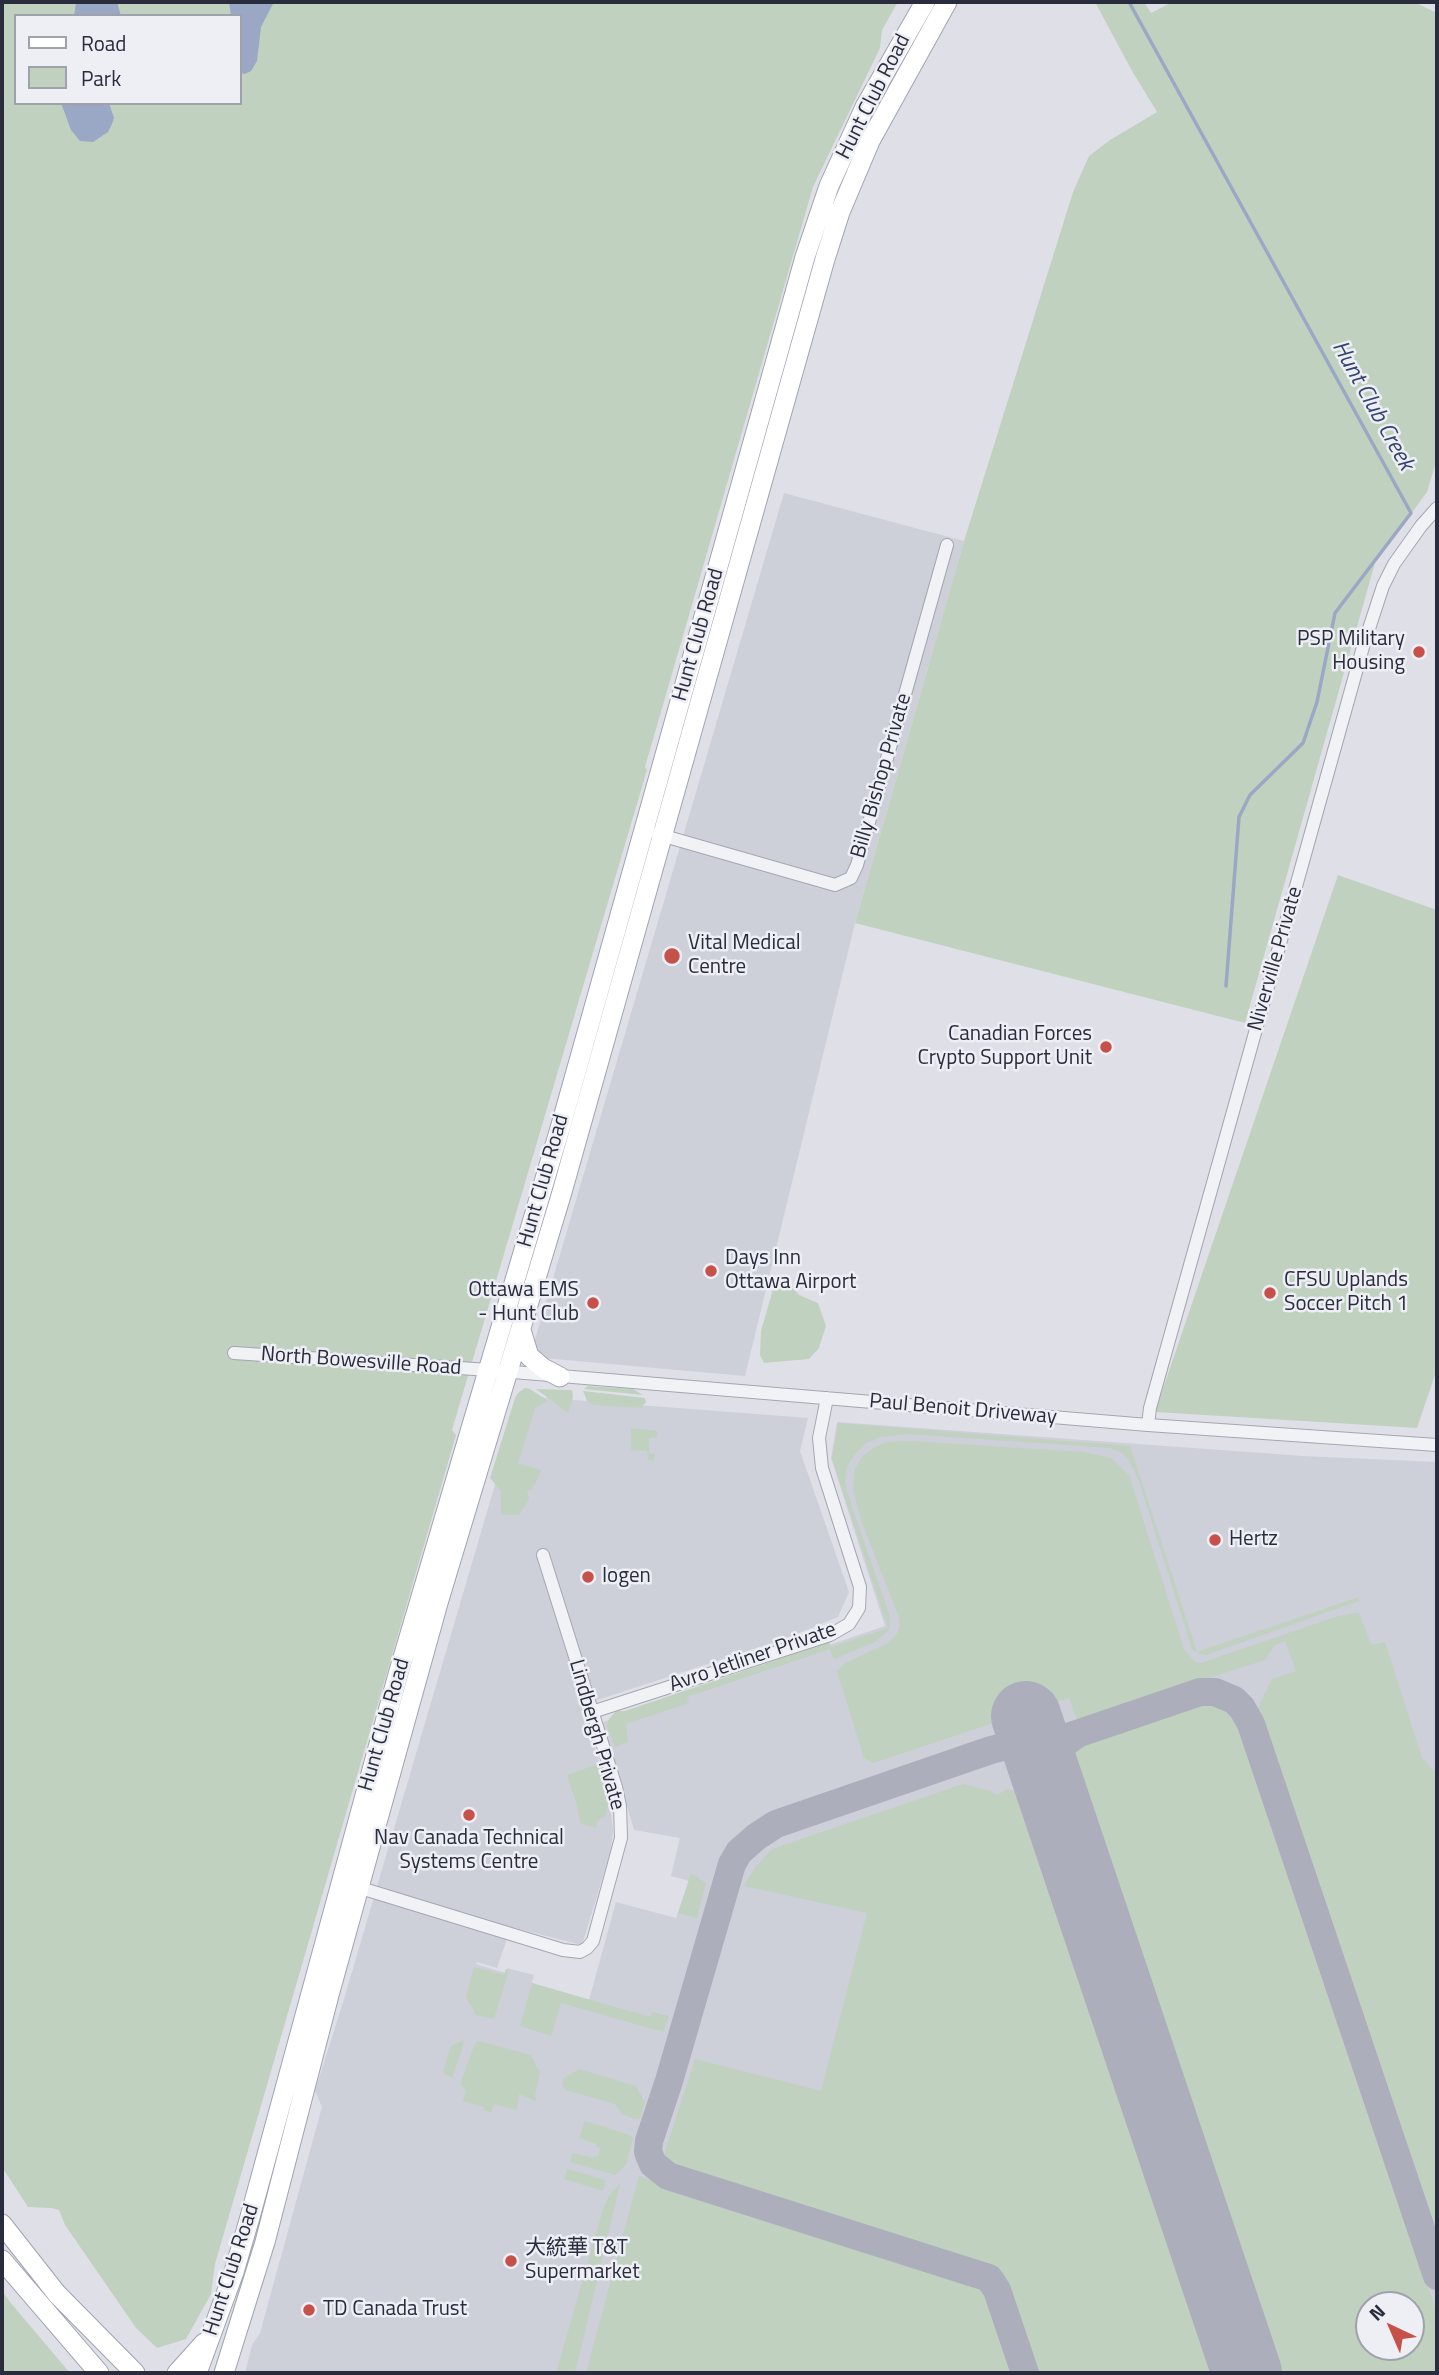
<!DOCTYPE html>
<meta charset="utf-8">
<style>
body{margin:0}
#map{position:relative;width:1439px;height:2375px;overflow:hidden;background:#dfe0e7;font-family:"Titillium Web",sans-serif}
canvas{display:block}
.frame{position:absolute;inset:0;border:4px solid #292c3d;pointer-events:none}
.legend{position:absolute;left:14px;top:14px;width:228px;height:91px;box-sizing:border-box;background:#eeeff5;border:2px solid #9fa1ab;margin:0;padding:9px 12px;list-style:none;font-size:21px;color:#292c3d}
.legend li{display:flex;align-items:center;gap:14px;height:35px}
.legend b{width:35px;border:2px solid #9fa1ab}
.north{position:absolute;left:1355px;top:2291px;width:70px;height:70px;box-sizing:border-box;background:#eeeff5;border:2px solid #9fa1ab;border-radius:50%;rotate:316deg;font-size:19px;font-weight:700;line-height:28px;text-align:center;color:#292c3d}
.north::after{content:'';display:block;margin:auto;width:24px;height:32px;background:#c6504a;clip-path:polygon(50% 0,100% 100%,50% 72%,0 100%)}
</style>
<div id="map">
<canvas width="1439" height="2375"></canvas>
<div class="frame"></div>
<ul class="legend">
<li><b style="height:9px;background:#fff"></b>Road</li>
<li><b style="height:19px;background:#c1d1c0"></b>Park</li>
</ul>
<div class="north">N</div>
</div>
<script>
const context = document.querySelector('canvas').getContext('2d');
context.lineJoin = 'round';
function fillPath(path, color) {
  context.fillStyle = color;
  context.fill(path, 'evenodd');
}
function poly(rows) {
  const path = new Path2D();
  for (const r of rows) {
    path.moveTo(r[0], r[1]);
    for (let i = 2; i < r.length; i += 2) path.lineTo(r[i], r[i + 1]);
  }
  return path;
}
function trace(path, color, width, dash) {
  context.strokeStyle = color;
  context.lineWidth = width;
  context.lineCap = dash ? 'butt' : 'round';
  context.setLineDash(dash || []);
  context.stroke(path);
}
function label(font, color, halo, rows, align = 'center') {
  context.font = font + ' "Titillium Web","Noto Sans SC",sans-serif';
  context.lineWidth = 5;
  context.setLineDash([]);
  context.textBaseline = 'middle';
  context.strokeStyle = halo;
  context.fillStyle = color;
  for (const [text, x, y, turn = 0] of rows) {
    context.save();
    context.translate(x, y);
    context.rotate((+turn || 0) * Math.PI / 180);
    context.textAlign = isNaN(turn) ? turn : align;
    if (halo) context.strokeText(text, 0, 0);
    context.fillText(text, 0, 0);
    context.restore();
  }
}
fillPath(poly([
 [784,493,964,541,855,923,745,1376,543,1358,534,1343],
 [521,1396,808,1418,800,1451,849,1592,838,1617,787,1638,582,1705,608,1790,613,1830,611,1850,582,1945,511,1927,497,1968,477,1962,476,1964,505,1973,507,1968,534,1975,532,1983,589,2000,616,1902,676,1918,689,1881,671,1876,680,1838,634,1830,603,1722,885,1626,831,1458,837,1422,1303,1456,1437,1462,1437,2373,245,2373,252,2345,260,2333,322,2107,315,2091,344,1999],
 [1369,2305,1411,2305,1411,2347,1369,2347]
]), '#cdcfd9');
fillPath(poly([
 [2,2,898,2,882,30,880,48,813,187,645,767,647,770,452,1430,456,1435,215,2264,211,2294,186,2339,157,2348,136,2328,65,2225,59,2210,51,2208,28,2207,2,2167],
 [16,16,240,16,240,103,16,103],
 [1095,2,1144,2,1151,13,1172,2,1414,2,1437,13,1437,459,1427,492,1375,563,1245,1023,855,923,964,541,1073,192,1089,156,1110,140,1157,112,1132,71],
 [1338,875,1437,910,1437,1369,1417,1428,1155,1412],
 [775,1282,790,1284,799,1295,818,1303,826,1326,819,1348,809,1359,764,1363,760,1355,761,1331],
 [588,1386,633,1389,643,1395,584,1389],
 [525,1388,530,1389,548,1401,535,1408,518,1463,541,1470,541,1472,532,1489,527,1491,529,1499,519,1515,501,1514,501,1491,490,1478,515,1398,518,1393],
 [536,1389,572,1390,573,1397,568,1413],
 [583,1391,645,1398,646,1402,641,1408,594,1405,587,1401],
 [838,1423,1130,1446,1197,1652,1359,1597,1359,1601,1206,1655,1200,1654,1192,1649,1139,1481,1129,1460,1122,1453,1110,1448,908,1434,881,1437,866,1443,854,1455,847,1467,845,1479,847,1492,890,1617,889,1630,875,1642,834,1659,830,1649,687,1697,689,1703,626,1724,628,1742,615,1747,607,1726,609,1719,616,1711,625,1711,829,1642,831,1647,888,1628,832,1459],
 [631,1428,657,1431,657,1437,649,1438,649,1453,655,1454,654,1460,648,1460,647,1451,631,1450],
 [912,1441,1083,1452,1111,1458,1129,1475,1184,1649,1195,1662,1201,1663,1335,1617,1354,1613,1359,1613,1371,1645,1385,1642,1422,1758,1437,1774,1437,2235,1258,1708,1272,1679,1296,1671,1285,1641,1275,1645,1265,1660,1077,1720,1069,1698,873,1763,864,1758,837,1671,845,1663,888,1643,897,1634,900,1626,899,1617,861,1520,853,1489,855,1468,864,1455,875,1447,887,1442],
 [1208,1701,1238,1717,1437,2314,1437,2373,1267,2373,1065,1776,1080,1745],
 [1411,2305,1411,2347,1369,2347,1369,2305],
 [596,1765,603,1766,612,1793,605,1816,598,1820,596,1828,580,1823,577,1805,567,1775],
 [963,1784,990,1791,997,1795,1008,1789,1036,1802,1226,2373,1034,2373,999,2272,673,2169,664,2155,695,2059,821,2091,867,1913,744,1886,754,1869,772,1849],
 [691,1873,706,1883,697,1918,678,1913],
 [474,1967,504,1975,506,1969,509,1970,494,2019,476,2015,466,1997],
 [532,1983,650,2017,652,2012,669,2016,663,2032,561,2003,551,2036,520,2026],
 [464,2040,463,2046,452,2078,443,2072,451,2046],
 [478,2041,531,2055,540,2073,535,2095,536,2101,519,2094,517,2110,494,2104,491,2113,484,2110,484,2107,463,2101,466,2090,460,2084,474,2046],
 [579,2069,636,2086,645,2102,640,2118,634,2119,622,2114,615,2104,566,2090,562,2085,564,2078],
 [585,2121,630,2135,633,2139,626,2165,615,2175,570,2162,573,2153,592,2158,594,2156,598,2156,600,2148,596,2146,597,2144,579,2138],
 [567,2169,606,2180,603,2191,564,2179],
 [639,2176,971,2279,988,2293,1016,2373,586,2373],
 [620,2184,575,2373,556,2373,604,2206,610,2194],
 [2,2291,10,2302,70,2373,2,2373]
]), '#c1d1c0');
fillPath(poly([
 [76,2,117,2,121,16,74,16],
 [229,2,274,2,261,27,257,61,251,71,245,74,240,73,240,16,231,16],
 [61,103,109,103,114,118,112,124,108,132,93,142,80,141,71,130]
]), '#9ba8c5');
trace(poly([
 [1129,2,1411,513,1335,613,1317,702,1303,743,1250,795,1239,817,1226,986]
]), '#9ba8c5', 3.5);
trace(poly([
 [1076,1735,1066,1742,1055,1757,1051,1769,1052,1783,1085,1885],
 [1025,2373,997,2290,989,2278,668,2176,653,2164,648,2152,649,2141,669,2081,732,1864,739,1852,756,1837,776,1824,991,1750,1003,1747,1036,1746,1056,1741,1200,1692,1215,1692,1234,1700,1242,1708,1251,1724,1437,2276]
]), '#acaebc', 28);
trace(poly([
 [1026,1716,1247,2373]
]), '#acaebc', 70);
const minor = poly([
 [657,834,835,885,851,878,857,865,947,545],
 [234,1353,489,1370,1148,1425,1437,1445],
 [1148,1425,1150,1408,1363,647,1383,586,1394,564,1421,526,1437,508],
 [592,1712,830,1635,849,1624,859,1608,860,1587,822,1468,819,1438,827,1398],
 [354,1886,563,1950,580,1952,587,1948,593,1941,621,1838,620,1806,616,1787,543,1555]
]);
const primary = poly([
 [521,1330,529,1356,543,1368,560,1377],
 [2,2224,57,2294,135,2373],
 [2,2260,99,2373],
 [177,2373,204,2343],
 [197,2373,234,2272,250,2217,399,1671,561,1125,805,257,829,186,865,107,925,2],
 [224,2373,265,2242,329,1995,438,1603,562,1192,825,259,840,212,870,141,947,2]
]);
trace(minor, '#a5a6b1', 14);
trace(primary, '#9fa3b2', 21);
trace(minor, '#f1f2f6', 12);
trace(primary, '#fff', 19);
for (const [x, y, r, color] of [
 [1419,652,7,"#c6504a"],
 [672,956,9,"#c6504a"],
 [1106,1047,7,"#c6504a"],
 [711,1271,7,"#c6504a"],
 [1270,1293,7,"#c6504a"],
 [593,1303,7,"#c6504a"],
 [1215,1540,7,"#c6504a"],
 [588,1577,7,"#c6504a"],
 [469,1815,7,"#c6504a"],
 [511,2261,7,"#c6504a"],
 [309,2310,7,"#c6504a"]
]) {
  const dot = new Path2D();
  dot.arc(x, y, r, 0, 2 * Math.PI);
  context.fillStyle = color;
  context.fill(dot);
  trace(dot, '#eeeff5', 2.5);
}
label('21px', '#292c3d', '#eeeff5', [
 ["Hunt Club Road",874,97,-63],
 ["Hunt Club Road",699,635,-74],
 ["Billy Bishop Private",882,776,-74],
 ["Niverville Private",1276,959,-74],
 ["Hunt Club Road",544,1181,-74],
 ["North Bowesville Road",361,1362,4],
 ["Paul Benoit Driveway",963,1410,5],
 ["Avro Jetliner Private",753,1658,-19],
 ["Hunt Club Road",385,1725,-74],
 ["Lindbergh Private",596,1735,74],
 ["Hunt Club Road",232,2270,-72]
]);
label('21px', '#292c3d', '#eeeff5', [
 ["PSP Military",1405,640,"right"],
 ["Housing",1405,664,"right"],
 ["Vital Medical",688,944],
 ["Centre",688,968],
 ["Canadian Forces",1092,1035,"right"],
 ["Crypto Support Unit",1092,1059,"right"],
 ["Days Inn",725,1259],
 ["Ottawa Airport",725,1283],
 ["CFSU Uplands",1284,1281],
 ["Soccer Pitch 1",1284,1305],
 ["Ottawa EMS",579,1291,"right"],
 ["- Hunt Club",579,1315,"right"],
 ["Hertz",1229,1540],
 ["Iogen",602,1577],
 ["Nav Canada Technical",469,1839,"center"],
 ["Systems Centre",469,1863,"center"],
 ["大統華 T&T",525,2249],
 ["Supermarket",525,2273],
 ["TD Canada Trust",323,2310]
], 'left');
label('italic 23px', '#35446f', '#eeeff5', [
 ["Hunt Club Creek",1372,406,61]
]);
</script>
